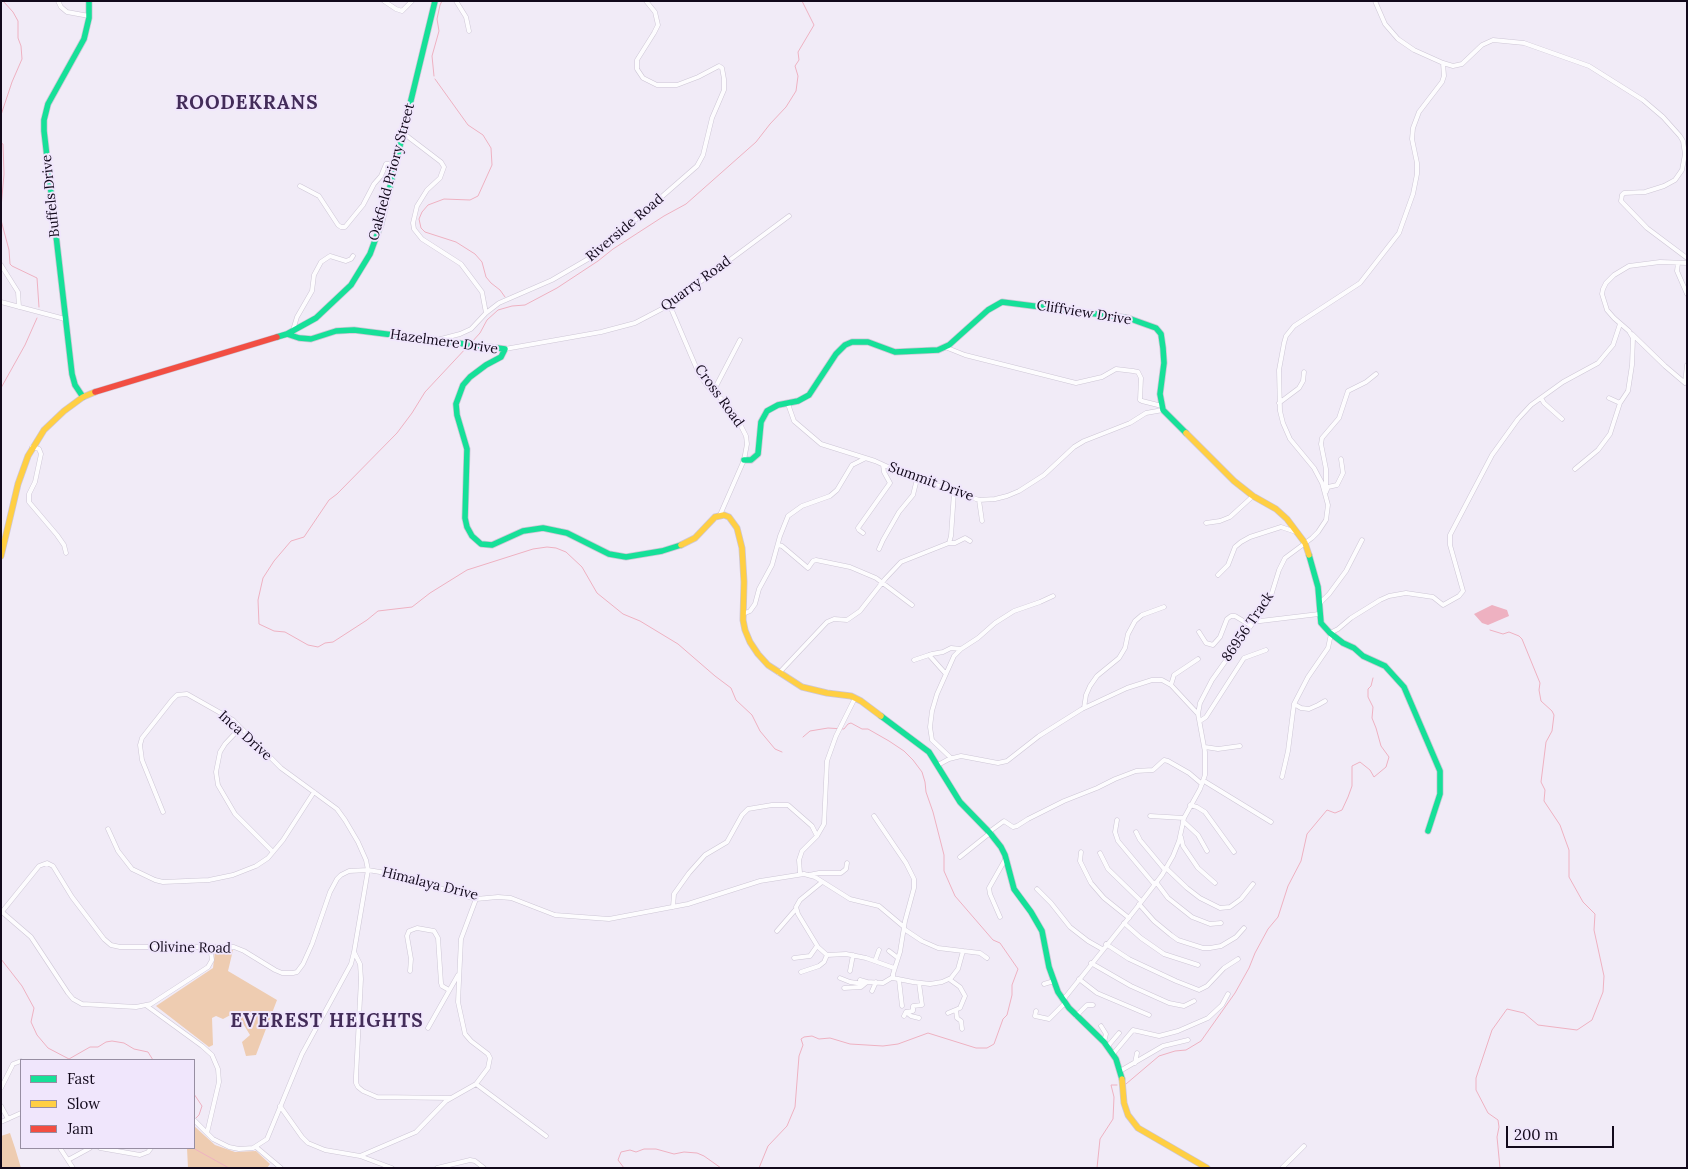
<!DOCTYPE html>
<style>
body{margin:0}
#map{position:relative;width:1688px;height:1169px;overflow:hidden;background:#f1ebf7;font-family:Lora,serif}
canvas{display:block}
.frame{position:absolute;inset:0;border:2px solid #12091b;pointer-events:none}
.legend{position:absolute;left:20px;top:1059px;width:175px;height:90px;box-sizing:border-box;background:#f0e6fc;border:1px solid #978ea2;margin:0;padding:6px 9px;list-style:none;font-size:15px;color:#12091b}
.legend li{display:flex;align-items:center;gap:10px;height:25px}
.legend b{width:25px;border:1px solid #978ea2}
.scale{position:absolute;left:1506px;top:1126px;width:108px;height:22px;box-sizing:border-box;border:2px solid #12091b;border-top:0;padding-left:6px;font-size:15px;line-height:18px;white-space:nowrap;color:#12091b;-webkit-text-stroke:4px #f0e6fc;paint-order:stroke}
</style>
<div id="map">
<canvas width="1688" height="1169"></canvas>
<div class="frame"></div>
<ul class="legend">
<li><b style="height:6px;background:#16e098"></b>Fast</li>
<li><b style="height:6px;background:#ffcf43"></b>Slow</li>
<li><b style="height:6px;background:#f24e42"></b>Jam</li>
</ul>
<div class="scale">200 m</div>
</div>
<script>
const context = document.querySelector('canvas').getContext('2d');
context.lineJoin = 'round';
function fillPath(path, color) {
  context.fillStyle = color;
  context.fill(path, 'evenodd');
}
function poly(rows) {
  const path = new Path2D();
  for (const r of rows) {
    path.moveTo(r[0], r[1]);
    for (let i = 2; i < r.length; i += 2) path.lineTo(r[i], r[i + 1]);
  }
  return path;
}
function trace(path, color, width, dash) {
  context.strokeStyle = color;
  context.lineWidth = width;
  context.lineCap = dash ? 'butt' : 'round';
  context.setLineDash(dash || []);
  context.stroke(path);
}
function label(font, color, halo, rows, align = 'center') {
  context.font = font + ' Lora,serif';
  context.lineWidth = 4;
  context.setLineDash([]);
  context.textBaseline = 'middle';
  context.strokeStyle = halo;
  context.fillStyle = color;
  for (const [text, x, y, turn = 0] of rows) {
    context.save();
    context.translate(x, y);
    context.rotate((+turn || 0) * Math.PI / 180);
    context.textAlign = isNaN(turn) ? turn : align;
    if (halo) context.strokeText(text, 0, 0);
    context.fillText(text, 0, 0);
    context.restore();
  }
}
fillPath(poly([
 [233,950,228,971,277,1000,256,1055,246,1056,242,1042,250,1035,236,1012,223,1019,216,1016,212,1018,213,1045,209,1047,156,1006,213,968,215,951],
 [194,1126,215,1145,235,1152,256,1151,270,1164,267,1168,188,1168,187,1148,194,1148],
 [10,1133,15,1148,21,1168,1,1168,1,1136]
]), '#eeccb1');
fillPath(poly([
 [1492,605,1507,610,1509,616,1488,625,1482,623,1474,614]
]), '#eeb1c1');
trace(poly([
 [434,76,432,56,439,31,437,19,440,5,442,1],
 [435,79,468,125,483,135,491,148,492,165,478,196,470,200,444,199,428,205,422,212,419,219,421,228,425,232,456,242,475,254,482,262,486,277,491,283,500,290,505,297],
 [1,115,12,82,22,59,21,46,18,38,18,21,13,12,3,1],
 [1,143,3,144,4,174,1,208],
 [1,220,9,250,10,264,12,266,37,278,39,307],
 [471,343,480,333,487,320,498,310,512,306,525,305,557,288,598,261,613,249,664,216,686,204,756,142,770,124,786,107,796,91,798,76,795,66,799,60,798,52,814,25,802,1],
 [468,346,425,392,412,413,397,433,337,494,329,500,304,537,291,541,274,561,263,578,258,600,259,624,274,631,285,632,308,645,318,647,325,643,333,642,367,620,378,611,412,607,430,593,467,570,533,549,547,547,556,548,566,552,582,567,597,593,623,614,640,621,678,644,715,676,731,688,736,700,752,715,760,731,775,749,782,752],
 [1,388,25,345,37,318],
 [1490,630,1503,634,1509,632,1519,636,1522,639,1540,683,1539,690,1541,701,1552,711,1554,715,1552,731,1546,742,1541,782,1545,790,1544,801,1560,825,1565,839,1569,850,1569,877,1583,902,1595,914,1594,930,1604,976,1603,992,1592,1020,1577,1030,1538,1025,1524,1013,1507,1009,1492,1030,1476,1078,1476,1090,1488,1113,1498,1120,1499,1127,1497,1137,1500,1168],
 [1,959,22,986,34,1008,31,1022,37,1035,48,1048,69,1059,90,1047,98,1047,106,1042,112,1041,124,1043,134,1049,148,1052,153,1060],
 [1126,1084,1159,1056,1175,1051,1186,1050,1201,1041,1235,993,1249,968,1255,953,1268,929,1278,917,1288,886,1301,861,1307,834,1327,810,1335,813,1342,810,1348,797,1352,786,1352,766,1360,762,1370,770,1374,777,1386,767,1389,757,1381,746,1376,728,1372,718,1373,707,1368,697,1368,689,1371,686,1373,678],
 [194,1094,202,1106,199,1115,195,1119],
 [193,1148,229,1168],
 [624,1168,618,1160,621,1152,630,1150,636,1152,644,1149,656,1149,674,1154,684,1152,697,1153,704,1156,721,1168],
 [759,1168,768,1146,787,1126,795,1107,799,1056,803,1045,801,1039,804,1037,812,1036,819,1039,830,1038,850,1044,883,1046,898,1044,928,1033,976,1048,987,1048,994,1044,1003,1019,1007,1015,1012,995,1012,985,1018,969,1000,943,993,940,955,896,944,871,944,855,933,812,926,792,925,782,922,772,913,760,904,751,889,741,868,729,862,729,851,723,848,724,844,729,828,728,810,731,803,737],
 [1097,1168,1100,1139,1113,1119,1114,1097,1111,1085,1117,1085]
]), '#eeb1c1', 1);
const street = poly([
 [58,1,61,7,67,12,89,16],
 [384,1,396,9,402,11,412,1],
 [456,1,466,17,469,31],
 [1375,1,1385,24,1398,39,1414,50,1443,63,1453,66,1462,64,1482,45,1493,40,1524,43,1589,66,1643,100,1663,117,1680,136,1683,141,1685,154,1682,170,1675,180,1664,186,1645,192,1624,193,1622,195,1621,201,1647,228,1687,258],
 [403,133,441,162,444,167,440,178,427,190,417,206,413,223,414,229,422,239,461,264,482,292,486,313],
 [300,186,319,196,338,225,341,227,345,227,363,205,374,184,381,176,386,164,396,163],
 [1678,263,1677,271,1687,294],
 [1,265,18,292,19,307],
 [1,302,65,319],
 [670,306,699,374,708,387,727,404,736,416,746,436,747,444,744,460,720,515],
 [293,330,297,317,312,291,314,275,321,262,330,256,346,261,351,259,353,256],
 [1632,334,1665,366,1685,383,1687,365],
 [437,340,460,334,471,329,486,313,499,303,552,280,595,255,697,166,703,155,712,118,724,90,724,79,722,68,719,66,698,77,677,85,657,85,643,78,637,69,637,60,654,33,658,25,655,12,646,1],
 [945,347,965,355,1076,383,1102,377,1116,369,1133,371,1138,372,1141,378,1140,400,1142,401,1162,406],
 [505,349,601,332,635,323,677,301,688,291,789,216],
 [713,392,740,340],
 [1541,398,1544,403,1562,419],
 [1609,398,1620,403,1628,391,1632,365,1633,338,1629,331,1614,318,1607,310,1602,294,1603,289,1606,283,1614,275,1629,266,1660,262,1687,263],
 [1279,403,1299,388,1303,381,1304,372],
 [788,404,794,421,821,444,875,461,897,471,979,500,995,499,1007,496,1019,491,1044,475,1074,447,1084,441,1130,423,1146,413,1163,410],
 [32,447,39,449,41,454,35,482,29,494,29,502,57,535,64,545,66,553],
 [1341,459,1343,473,1337,485,1328,487,1326,492,1326,469,1321,444,1322,438,1339,418,1348,391,1366,382,1376,374],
 [1575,469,1598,450,1610,434,1620,403],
 [979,500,982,521],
 [1206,523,1220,521,1230,517,1253,496],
 [863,533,859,530,858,528,890,483,884,472,883,465],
 [949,543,955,543,965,538,970,541],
 [778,545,782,546,808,568,813,561,816,560,850,567,876,578,912,605],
 [879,549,883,540,899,512,913,495,917,479],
 [1218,575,1228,565,1235,547,1241,542,1250,537,1281,527,1296,532],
 [1320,603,1329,594,1346,571,1362,540],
 [743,614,750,611,755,604,759,589,772,565,780,536,788,516,802,506,830,496,837,490,852,465,864,459],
 [1252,622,1319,614],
 [1199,632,1206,643,1213,645,1220,637,1227,619,1231,616,1235,616,1250,625],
 [1330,633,1338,629,1351,618,1380,600,1389,596,1406,593,1433,597,1443,605,1459,596,1463,591,1450,545,1450,535,1492,455,1518,419,1531,405,1563,382,1598,363,1613,345,1620,324],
 [929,655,945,673],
 [914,660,932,654,943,652,951,648,961,649],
 [779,673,827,622,834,619,847,620,860,611,885,579,901,562,949,543,951,536,954,492],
 [1171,685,1174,675,1198,659],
 [1294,704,1301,708,1309,709,1318,705,1325,701],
 [1084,708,1086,695,1090,686,1097,676,1119,658,1125,648,1128,634,1135,621,1142,615,1164,607],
 [1200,721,1206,717,1244,658,1266,650],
 [240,728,225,744,220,752,216,772,218,785,235,814,273,852],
 [1205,747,1218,749,1240,746],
 [951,758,932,740,930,727,932,711,937,694,954,656,961,649,978,638,995,623,1014,611,1040,602,1053,596],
 [938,765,949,759,961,756,998,763,1007,761,1039,736,1082,709,1127,688,1152,680,1162,680,1171,685,1198,714],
 [1282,777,1288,751,1294,704,1308,677,1328,648,1331,634],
 [1204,781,1271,822],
 [1190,805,1197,807,1205,812,1234,852],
 [874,816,906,863,914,879,914,888,905,921,900,952,893,974,893,978,913,982,930,984,942,982,951,978,958,969,963,951],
 [1150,816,1184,818],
 [1117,820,1115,832,1118,841,1154,884],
 [1183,821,1198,835,1207,851],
 [108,829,118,851,132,869,155,880,163,882,209,880,233,875,256,866,268,858,283,840,314,792],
 [989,832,1004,821,1013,827,1017,826,1028,819,1064,801,1097,788,1115,779,1136,771,1153,770,1164,760,1168,761,1189,773,1202,784],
 [1136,832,1140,840,1165,870],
 [1181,837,1183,846,1198,868,1215,883],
 [1081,852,1080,861,1091,883,1104,898,1129,918],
 [1100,853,1108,869,1141,901],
 [960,857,990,833],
 [1166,868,1187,888,1200,898,1220,908,1230,907,1241,899,1253,884],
 [800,873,799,860,802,851,817,836,824,824,827,761,836,736,855,698],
 [809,875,819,873,841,873,846,869,847,863],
 [822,882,800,900,796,907,798,914,818,947,827,955,846,954,866,958,894,968],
 [1156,882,1168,898,1192,917,1210,924,1221,923],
 [1037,889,1051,903,1070,927,1088,941,1102,949],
 [1139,904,1154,921,1171,935,1178,940,1203,948,1210,948,1221,946,1236,937,1244,928],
 [673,907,674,894,689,873,705,855,727,842,742,815,748,809,772,805,788,805,812,826,817,836],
 [2,912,31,937,68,993,73,999,82,1004,136,1007,151,1004,208,967,212,960,210,946],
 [1,913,39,866,47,863,53,866,72,897,104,939,111,945,120,947,234,947,244,951,275,970,282,973,293,973,297,972,303,964,312,944,330,892,337,879,341,875,349,871,368,870,366,860,358,842,345,820,337,809,281,768,233,720,187,694,177,695,172,700,142,738,140,745,142,760,163,812],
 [1000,917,990,894,989,888,1006,858],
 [1124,923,1141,938,1164,954,1198,965],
 [904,929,922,941,938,948,980,953,987,958],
 [777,931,796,909],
 [1106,944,1129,959,1176,981,1199,990,1207,986,1224,968,1238,959],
 [889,951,898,958],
 [354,952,360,964,361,979,356,1076,356,1083,358,1087,363,1091,377,1097,451,1098],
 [794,958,810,956,817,946],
 [875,961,879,950],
 [1091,963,1131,986,1169,1003,1184,1006,1194,1001],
 [410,971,411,959,407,936,409,931,417,928,434,931,438,938,441,983,442,986,449,990],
 [850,971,853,955],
 [801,972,819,966,824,962,827,955],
 [840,978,850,982,864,984],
 [1079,979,1097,993,1149,1015],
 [860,980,867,982],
 [899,980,902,1006],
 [1044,984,1054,981],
 [844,988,861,987,867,982,883,983,893,977],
 [872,991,876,982],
 [1063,1000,1135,910,1162,875,1173,856,1179,841,1184,818,1200,789,1205,775,1205,752,1198,714,1200,703,1212,680,1270,599,1279,570,1285,558,1312,538,1318,532,1326,520,1328,505,1322,483,1314,468,1290,439,1283,423,1280,411,1279,370,1284,343,1286,336,1294,326,1360,283,1399,233,1413,194,1417,174,1417,163,1412,139,1413,128,1419,112,1442,82,1444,76,1443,63],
 [147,1006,202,1046,212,1055,218,1069,219,1082,207,1133],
 [956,1010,957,1018,961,1021,962,1029],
 [1036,1011,1035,1016,1049,1019,1065,1003],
 [906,1012,911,1016,919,1018],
 [948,1013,960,1008,965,996,960,987,949,979],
 [904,1016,906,1012,913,1011,913,1006,922,1005,919,983],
 [1076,1016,1087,1005,1093,1005],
 [1101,1026,1106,1034,1104,1042],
 [428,1028,458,975],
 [1108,1046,1119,1033],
 [1113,1054,1133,1030,1159,1036,1178,1031,1208,1018,1222,1005,1228,994],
 [1135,1063,1137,1053],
 [1120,1071,1163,1046,1188,1040],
 [476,1084,546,1136],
 [1,1088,13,1064,21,1061],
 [1,1106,8,1119],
 [280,1106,302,1137,308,1143,325,1150,360,1156,392,1168],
 [194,1120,213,1139,229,1147,239,1149,253,1148,267,1139,302,1054,351,964,354,952,368,870,392,874,476,899,498,897,511,898,555,915,609,919,688,904,760,881,804,874,815,877,850,899,879,906,904,927],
 [1,1122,21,1113],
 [256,1147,281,1168],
 [60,1148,73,1168],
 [100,1148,140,1155,148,1152,151,1148],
 [360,1156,416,1132,446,1101,476,1084,488,1068,490,1058,488,1054,471,1041,465,1034,458,1002,461,939,476,899],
 [68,1160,90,1148],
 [437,1168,470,1160,475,1161,484,1168],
 [1282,1168,1304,1146]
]);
const fast = poly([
 [287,334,299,338,311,339,336,331,354,330,505,349,501,357,486,365,470,377,463,385,456,404,457,415,467,449,465,518,467,527,472,536,481,544,492,545,523,531,543,528,567,533,609,554,626,557,662,551,681,545],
 [277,337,287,334,316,318,351,285,370,254,381,224,435,1],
 [83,397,75,385,72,374,44,131,44,120,48,104,84,39,89,18,89,1],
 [744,460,751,460,758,454,761,422,767,411,778,405,798,401,809,395,836,354,845,345,852,342,868,342,895,352,938,350,949,345,988,310,1002,302,1128,318,1156,328,1161,334,1163,348,1164,363,1160,394,1163,410,1186,433],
 [1309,555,1318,587,1321,623,1330,633,1343,643,1354,648,1363,656,1385,666,1404,687,1440,771,1440,794,1428,831],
 [881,716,929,752,960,802,990,833,1001,847,1005,855,1014,889,1031,912,1042,931,1049,967,1058,992,1069,1008,1104,1042,1116,1059,1122,1079]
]);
const slow = poly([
 [1186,433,1234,481,1253,496,1276,509,1287,519,1305,543,1309,555],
 [681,545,695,538,715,517,724,515,729,517,737,528,742,548,744,582,743,620,745,630,750,642,758,654,768,665,802,687,827,693,851,696,861,701,881,716],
 [1,556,18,484,28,456,44,430,64,411,83,397,95,392],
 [1122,1079,1124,1103,1128,1115,1138,1128,1207,1168]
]);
const jam = poly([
 [95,392,277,337]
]);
trace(street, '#cdc6d5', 5);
trace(fast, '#cdc6d5', 7);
trace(slow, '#cdc6d5', 7);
trace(jam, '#cdc6d5', 7);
trace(street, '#fdfcfe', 4);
trace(fast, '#16e098', 5.5);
trace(slow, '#ffcf43', 5.5);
trace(jam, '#f24e42', 5.5);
label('14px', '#12091b', '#f0e6fc', [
 ["Oakfield Priory Street",392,172,-75],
 ["Buffels Drive",51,196,-96],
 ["Riverside Road",625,228,-40],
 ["Quarry Road",696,284,-36],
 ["Cliffview Drive",1084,313,9],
 ["Hazelmere Drive",444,342,8],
 ["Cross Road",719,396,54],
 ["Summit Drive",931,482,20],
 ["86956 Track",1248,627,-56],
 ["Inca Drive",245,736,42],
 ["Himalaya Drive",430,884,14],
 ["Olivine Road",190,948,1]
]);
context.letterSpacing = '1px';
label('bold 19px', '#432c59', '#f0e6fc', [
 ["ROODEKRANS",247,104],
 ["EVEREST HEIGHTS",327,1022]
]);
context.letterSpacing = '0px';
</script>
